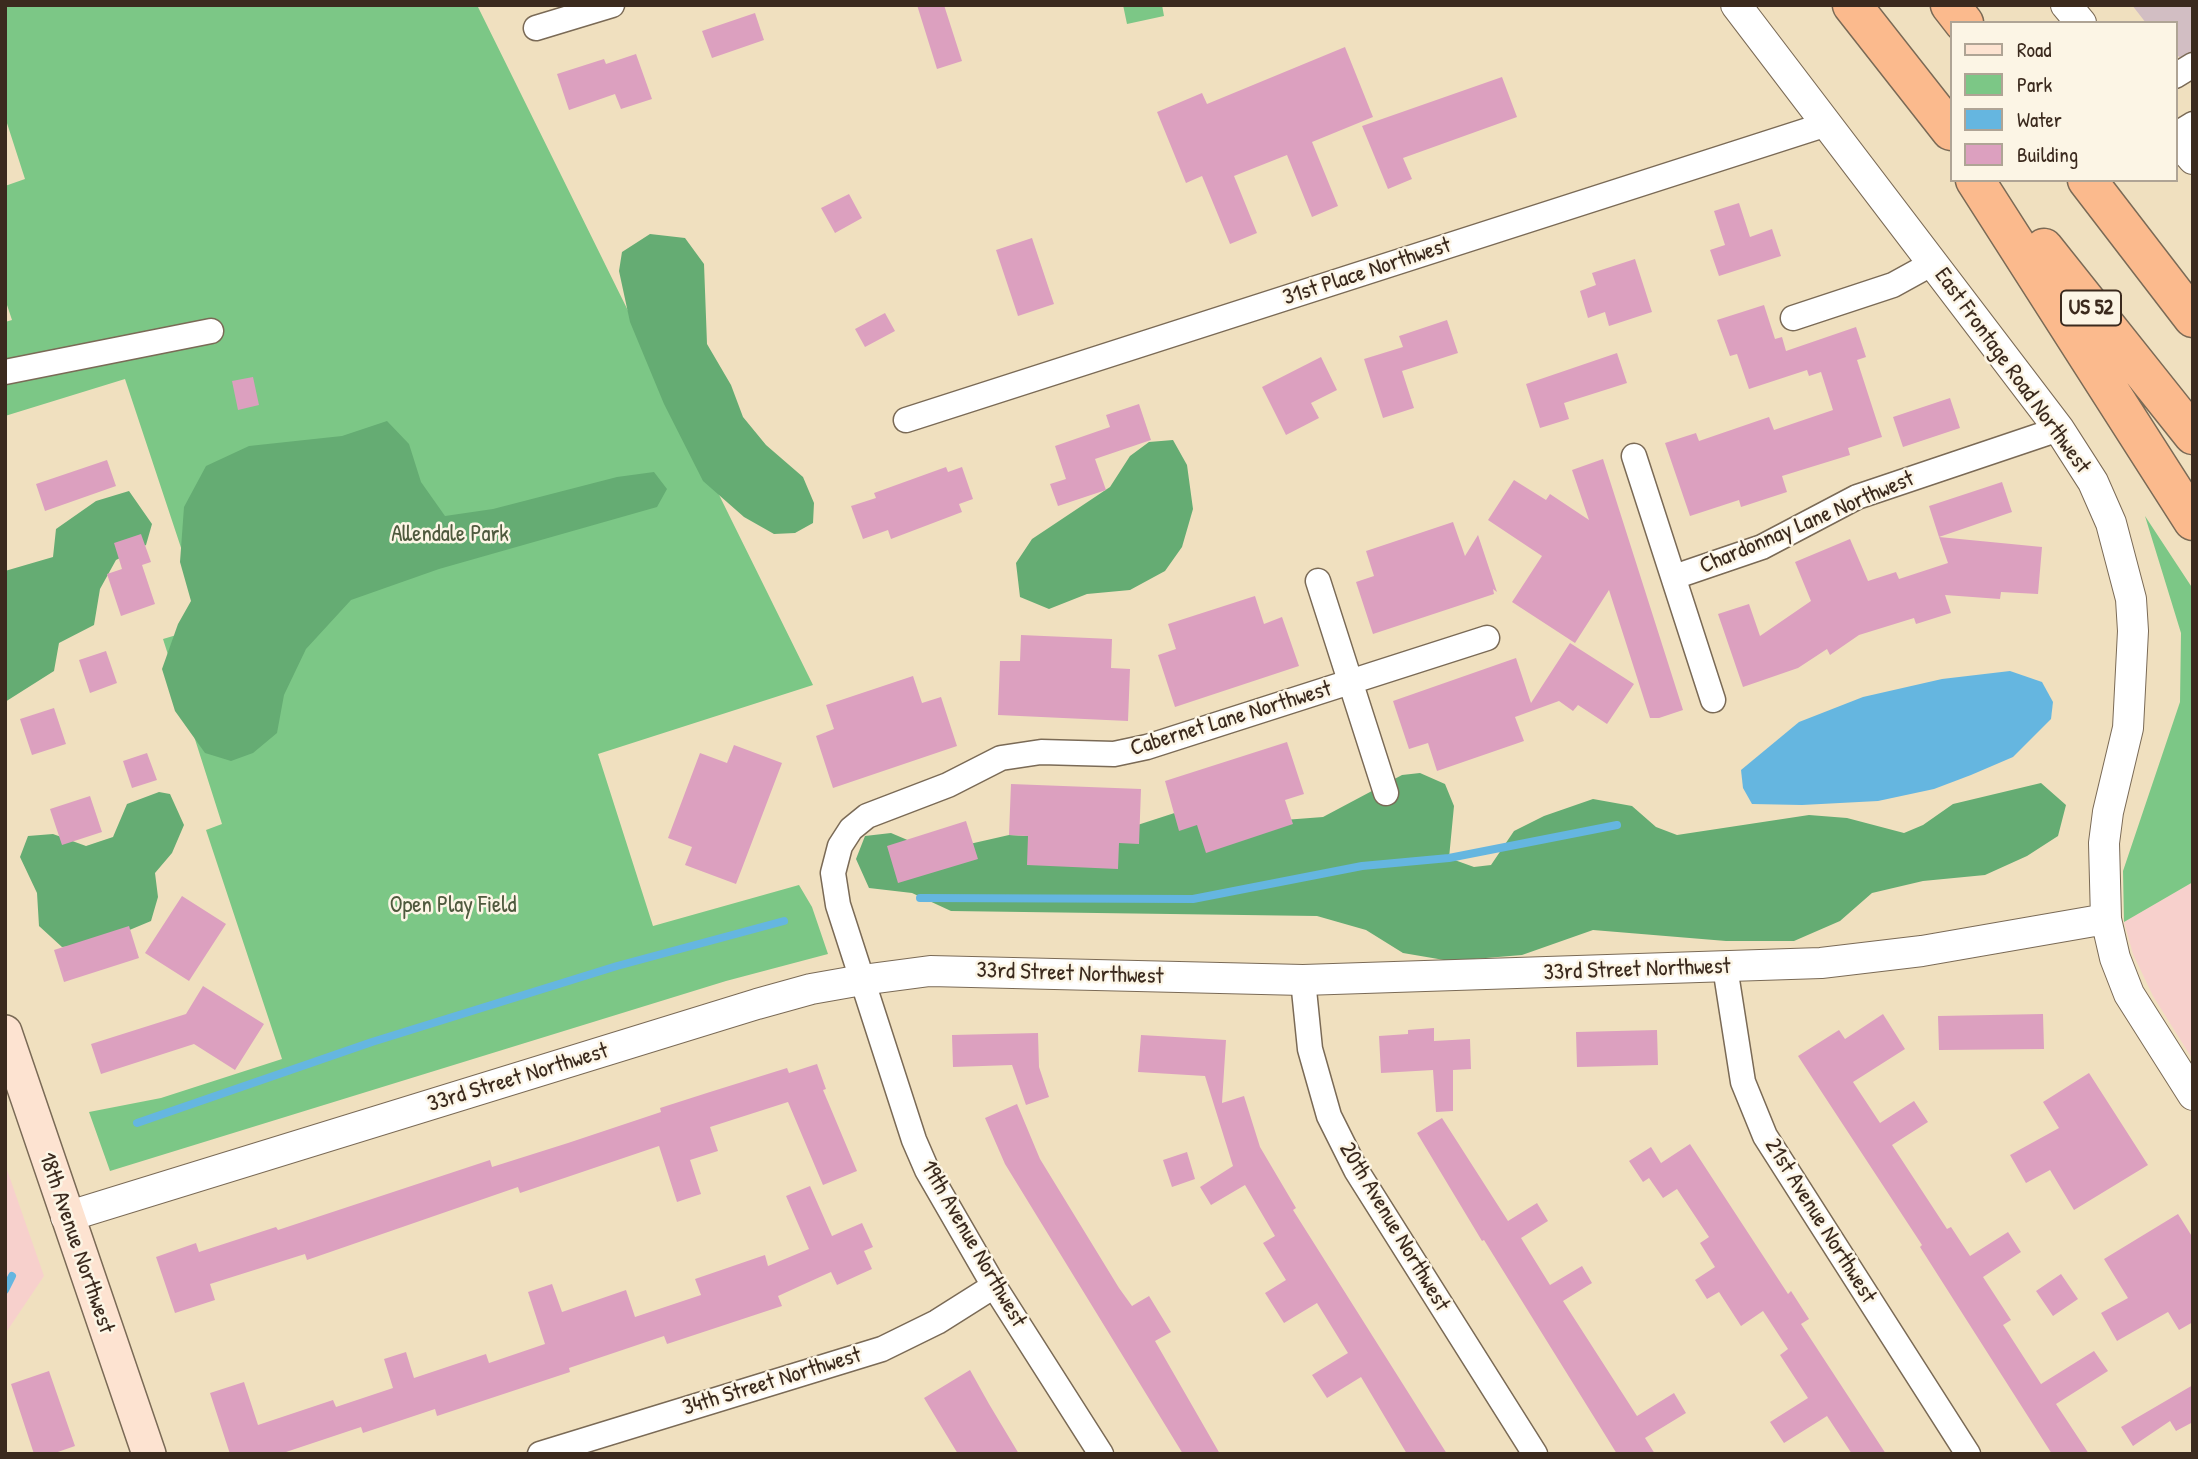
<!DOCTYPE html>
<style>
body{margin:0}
#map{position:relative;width:2198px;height:1459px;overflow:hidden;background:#f0e0bf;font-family:"Patrick Hand",sans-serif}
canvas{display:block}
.frame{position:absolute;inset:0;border:7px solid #3b2a1e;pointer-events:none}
.legend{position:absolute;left:1950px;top:21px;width:228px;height:161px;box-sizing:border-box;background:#fcf5e5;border:2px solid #afa495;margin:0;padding:9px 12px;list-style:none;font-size:21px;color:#3b2a1e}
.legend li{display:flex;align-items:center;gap:14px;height:35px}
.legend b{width:35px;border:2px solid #afa495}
</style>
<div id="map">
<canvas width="2198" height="1459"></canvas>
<div class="frame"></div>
<ul class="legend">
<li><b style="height:9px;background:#fde3d1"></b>Road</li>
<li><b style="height:19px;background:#7cc786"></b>Park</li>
<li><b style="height:19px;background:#65b6e0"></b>Water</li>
<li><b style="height:19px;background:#dca0bf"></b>Building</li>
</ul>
</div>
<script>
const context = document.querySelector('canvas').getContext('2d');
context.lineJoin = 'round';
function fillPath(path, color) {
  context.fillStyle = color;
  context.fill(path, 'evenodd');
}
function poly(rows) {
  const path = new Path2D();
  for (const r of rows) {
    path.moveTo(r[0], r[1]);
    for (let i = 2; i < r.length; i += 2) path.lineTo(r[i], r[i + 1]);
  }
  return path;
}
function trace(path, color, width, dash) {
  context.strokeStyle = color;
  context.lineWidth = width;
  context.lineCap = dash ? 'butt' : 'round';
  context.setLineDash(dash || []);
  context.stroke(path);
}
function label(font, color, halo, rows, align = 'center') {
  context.font = font + ' "Patrick Hand",sans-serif';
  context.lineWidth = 5;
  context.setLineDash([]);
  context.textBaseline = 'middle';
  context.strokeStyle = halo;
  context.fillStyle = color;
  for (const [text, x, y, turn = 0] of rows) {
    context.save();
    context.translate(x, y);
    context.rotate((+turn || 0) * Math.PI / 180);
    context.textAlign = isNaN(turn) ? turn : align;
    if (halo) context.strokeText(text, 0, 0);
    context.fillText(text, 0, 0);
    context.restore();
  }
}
fillPath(poly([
 [2193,882,2193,1060,2153,996,2133,954,2124,922],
 [5,1164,44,1276,5,1334]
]), '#f7d0cc');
fillPath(poly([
 [2132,5,2193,5,2193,70,2175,53,2175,23,2146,23]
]), '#d2bec3');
fillPath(poly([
 [5,5,477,5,813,685,598,754,653,926,799,885,812,907,828,954,726,981,110,1171,89,1112,161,1098,282,1059,206,830,222,824,163,639,207,626,125,379,5,416,5,322,12,320,5,299,5,186,25,179,5,117],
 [1123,5,1162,5,1164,16,1127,24],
 [2145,516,2193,589,2193,882,2124,922,2123,871,2180,702,2181,633]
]), '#7cc786');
fillPath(poly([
 [650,234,685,238,704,264,707,344,731,385,743,417,766,445,803,477,814,503,813,523,795,533,774,534,744,517,703,481,664,404,630,322,619,271,622,252],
 [387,421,409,444,421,482,445,516,493,509,617,477,654,472,667,489,657,507,439,569,351,600,306,649,284,695,277,733,253,753,231,761,205,753,175,711,162,669,178,624,191,601,180,562,184,507,206,466,249,446,342,436],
 [1173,440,1187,465,1193,509,1182,547,1165,571,1130,590,1087,594,1049,609,1020,597,1016,563,1032,539,1110,487,1130,456,1149,442],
 [129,491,152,524,146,545,116,560,100,589,94,625,59,643,54,671,5,702,5,571,53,557,56,529,96,501],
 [1420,773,1445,784,1454,806,1449,858,1474,867,1491,865,1514,831,1544,816,1593,799,1632,806,1656,827,1677,835,1809,815,1847,818,1904,833,1923,825,1953,804,2041,783,2066,805,2058,836,2027,856,1985,875,1923,881,1872,893,1840,921,1794,941,1726,941,1593,930,1522,955,1450,961,1403,953,1366,930,1317,916,951,911,912,893,869,888,856,859,865,836,891,833,924,847,952,848,1009,835,1048,837,1119,831,1193,807,1271,821,1323,817,1402,775],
 [159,792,170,794,184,825,172,853,155,873,158,897,151,921,96,944,62,947,39,926,37,893,20,857,28,836,53,834,86,846,113,837,127,804]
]), '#65ac73');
fillPath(poly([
 [2010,671,2042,682,2053,702,2051,719,2013,757,1971,775,1934,789,1878,801,1802,805,1752,804,1743,788,1741,770,1799,722,1863,697,1942,679]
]), '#65b6e0');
trace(poly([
 [920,898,1193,899,1362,866,1449,858,1617,825],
 [137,1123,372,1042,617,966,784,921],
 [5,1290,12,1276]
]), '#65b6e0', 8);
fillPath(poly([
 [917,5,944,5,962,61,937,69],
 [755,13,764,40,712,58,702,31],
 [1345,47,1373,117,1312,142,1338,206,1312,217,1287,155,1234,176,1257,233,1230,244,1202,176,1186,183,1157,112,1202,93,1207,104],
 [636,54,652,99,621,109,615,94,569,110,557,74,604,59,606,64],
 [1502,77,1517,117,1403,158,1412,179,1388,189,1362,126],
 [849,194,862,218,835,233,821,208],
 [1739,203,1750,237,1772,229,1781,256,1719,276,1710,250,1725,245,1714,211],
 [1032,238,1054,304,1018,316,996,250],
 [1635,259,1652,312,1609,326,1605,312,1588,318,1580,291,1596,285,1592,273],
 [1764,305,1775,339,1782,337,1786,351,1856,327,1866,357,1857,360,1882,437,1848,448,1850,455,1782,476,1787,492,1741,507,1739,500,1690,516,1665,443,1696,433,1699,441,1769,417,1774,430,1833,410,1821,372,1809,376,1807,370,1749,389,1737,354,1730,356,1717,320],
 [885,313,895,331,865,347,855,329],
 [1447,320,1458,353,1402,371,1414,408,1383,418,1364,359,1403,347,1399,336],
 [1617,353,1627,383,1564,403,1569,419,1540,428,1526,384],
 [1321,357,1337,390,1311,403,1319,418,1286,435,1262,387],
 [253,377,259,405,238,410,232,381],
 [1950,398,1960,428,1903,447,1893,417],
 [1139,404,1151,440,1095,459,1106,490,1058,506,1050,484,1066,479,1055,446,1110,427,1106,415],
 [1603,459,1683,710,1659,718,1650,718,1609,590,1575,643,1512,602,1542,556,1488,520,1514,480,1546,500,1550,494,1589,520,1572,470],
 [107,460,116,486,45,511,36,484],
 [946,467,948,472,962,467,973,499,959,504,962,512,891,539,888,530,863,539,851,506,876,498,874,493],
 [2002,482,2012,512,1939,537,1929,506],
 [1453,522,1465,556,1478,535,1497,592,1493,589,1494,594,1373,634,1356,582,1374,576,1366,551],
 [141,534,151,562,142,565,155,604,121,616,107,574,122,569,114,543],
 [1939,537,2042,547,2038,594,2001,592,2000,599,1945,595,1951,613,1916,624,1914,618,1859,635,1830,655,1827,649,1798,668,1743,687,1718,614,1749,604,1760,636,1811,601,1795,562,1850,539,1868,581,1896,572,1899,579,1948,563],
 [1255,596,1264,624,1282,617,1299,666,1175,707,1158,655,1176,649,1168,624],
 [1021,635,1112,639,1111,668,1130,669,1128,721,998,715,1000,661,1020,661],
 [1570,643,1634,684,1607,724,1578,705,1573,711,1559,701,1515,717,1524,741,1437,771,1428,743,1409,749,1393,701,1516,658,1531,703],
 [106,651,117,683,90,693,79,660],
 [913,676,922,703,941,697,957,746,833,788,816,736,834,729,826,705],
 [54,708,66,744,32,755,20,719],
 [1287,742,1304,794,1285,800,1293,824,1206,853,1197,825,1179,831,1165,781],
 [734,745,782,763,736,884,685,865,692,847,668,838,700,753,727,763],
 [147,753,157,780,132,788,123,761],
 [1011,784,1141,789,1139,844,1119,843,1118,869,1027,865,1028,836,1009,835],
 [90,796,102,832,62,845,50,809],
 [966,821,978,859,898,883,887,846],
 [182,896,226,924,189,981,145,953],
 [129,926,139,958,64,982,54,950],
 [203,986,264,1024,235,1070,194,1044,101,1074,91,1044,186,1014],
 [1883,1014,1905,1049,1853,1082,1880,1123,1914,1101,1928,1122,1892,1145,1947,1229,1951,1227,1970,1256,2008,1232,2021,1252,1983,1277,2011,1320,2003,1325,2041,1384,2094,1351,2108,1371,2056,1404,2089,1454,2052,1454,1920,1247,1922,1245,1798,1056,1839,1030,1845,1039],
 [2043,1014,2044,1049,1939,1050,1938,1016],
 [1434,1028,1434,1041,1470,1039,1471,1069,1453,1070,1453,1111,1436,1112,1433,1070,1381,1073,1379,1036,1408,1034,1408,1030],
 [1657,1030,1658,1065,1577,1067,1576,1032],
 [1038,1033,1039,1067,1049,1097,1026,1105,1012,1065,953,1067,952,1035],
 [1141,1035,1226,1040,1222,1103,1244,1096,1260,1147,1296,1208,1293,1210,1447,1454,1407,1454,1361,1377,1327,1398,1312,1375,1348,1353,1317,1303,1284,1323,1265,1293,1286,1280,1263,1243,1275,1236,1245,1185,1211,1205,1200,1187,1233,1166,1205,1076,1138,1072],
 [817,1064,826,1089,823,1090,857,1171,823,1185,788,1102,710,1127,718,1151,690,1160,701,1194,677,1202,659,1146,520,1193,518,1187,307,1260,305,1254,210,1284,215,1300,175,1313,156,1257,196,1243,199,1252,276,1227,278,1230,490,1160,492,1167,568,1143,661,1112,660,1108,710,1092,787,1068,789,1073],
 [2089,1073,2148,1165,2074,1210,2050,1170,2026,1183,2010,1155,2059,1128,2043,1102],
 [1017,1104,1040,1159,1119,1288,1132,1306,1149,1296,1171,1332,1155,1341,1220,1454,1183,1454,1005,1164,985,1118],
 [1442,1118,1508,1221,1537,1203,1548,1221,1521,1238,1550,1285,1582,1266,1592,1283,1563,1301,1637,1416,1674,1393,1686,1413,1645,1438,1655,1454,1617,1454,1484,1240,1482,1241,1417,1133],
 [1690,1144,1788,1294,1791,1291,1809,1319,1801,1324,1886,1454,1852,1454,1827,1416,1784,1443,1770,1422,1808,1398,1780,1355,1788,1349,1763,1311,1741,1326,1719,1292,1707,1299,1695,1280,1715,1267,1700,1243,1709,1237,1677,1189,1663,1198,1649,1178,1643,1182,1629,1161,1651,1147,1661,1163],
 [1187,1152,1195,1179,1172,1187,1163,1160],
 [810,1186,832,1236,862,1223,873,1247,864,1251,872,1269,837,1285,831,1272,778,1296,782,1306,667,1344,664,1336,569,1368,570,1372,437,1416,435,1409,363,1433,361,1427,280,1454,230,1454,210,1393,244,1382,258,1425,333,1400,336,1407,393,1388,384,1359,406,1352,414,1378,486,1354,489,1363,545,1344,528,1292,552,1284,562,1312,626,1290,635,1317,701,1295,695,1279,765,1255,768,1266,809,1249,786,1196],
 [2178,1214,2193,1238,2193,1322,2179,1330,2168,1312,2117,1341,2101,1313,2128,1298,2104,1259],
 [2061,1274,2078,1299,2053,1316,2036,1291],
 [970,1370,989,1404,1019,1454,958,1454,924,1398],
 [49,1371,75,1446,52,1454,34,1454,11,1384],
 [2193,1385,2193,1422,2176,1431,2170,1421,2133,1446,2121,1427]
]), '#dca0bf');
const minor = poly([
 [536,28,612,5],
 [2175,76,2193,65],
 [2175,135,2193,124],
 [1793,318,1893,285,1933,263],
 [5,372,211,331],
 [906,420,1827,124],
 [1634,456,1713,700],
 [1674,577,1762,547,1857,497,2059,429],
 [1318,581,1386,793],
 [1725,967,1743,1082,1765,1136,1968,1454],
 [1303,980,1310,1049,1329,1116,1356,1170,1535,1454],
 [540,1454,882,1349,937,1322,994,1286],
 [1101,1454,994,1286,927,1170,914,1140,838,905,833,873,840,846,851,829,867,816,948,785,1001,758,1041,752,1114,754,1147,747,1487,638]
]);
const tertiary = poly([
 [1736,5,2059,429,2093,482,2111,523,2131,599,2133,631,2128,728,2108,812,2104,843,2106,919,2115,958,2129,994,2193,1095],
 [2066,5,2081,23],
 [2175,138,2193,159],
 [66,1217,757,1004,811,989,862,980,930,971,1303,980,1821,963,1922,951,2106,919]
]);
const secondary = poly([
 [5,1032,149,1454]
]);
const motorway = poly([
 [1852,5,1951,131],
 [1950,5,1964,23],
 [1975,180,2193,521],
 [2087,180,2193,318],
 [2044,248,2193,435]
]);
trace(minor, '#7a6a56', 27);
trace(tertiary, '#7a6a56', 32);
trace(secondary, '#7a6a56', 36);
trace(motorway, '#7a6a56', 41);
trace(minor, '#fff', 24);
trace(tertiary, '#fff', 30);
trace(secondary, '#fde3d1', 33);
trace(motorway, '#fbba8d', 38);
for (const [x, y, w] of [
 [2091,308,60]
]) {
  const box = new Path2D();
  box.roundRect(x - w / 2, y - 17.5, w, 35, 5);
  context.fillStyle = '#fcf5e5';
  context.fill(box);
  trace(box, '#3b2a1e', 2);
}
label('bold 21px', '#3b2a1e', null, [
 ["US 52",2091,308]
]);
label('23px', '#3b2a1e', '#fcf5e5', [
 ["31st Place Northwest",1367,272,-18],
 ["East Frontage Road Northwest",2012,371,54],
 ["Chardonnay Lane Northwest",1807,523,-23],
 ["Cabernet Lane Northwest",1231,719,-17],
 ["33rd Street Northwest",1637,970,-2],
 ["33rd Street Northwest",1070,974,2],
 ["33rd Street Northwest",518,1078,-17],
 ["21st Avenue Northwest",1820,1221,58],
 ["20th Avenue Northwest",1394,1227,59],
 ["18th Avenue Northwest",76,1243,71],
 ["19th Avenue Northwest",973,1244,60],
 ["34th Street Northwest",772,1382,-17]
]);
label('23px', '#4e593d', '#fcf5e5', [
 ["Allendale Park",450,535],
 ["Open Play Field",453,906]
]);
</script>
